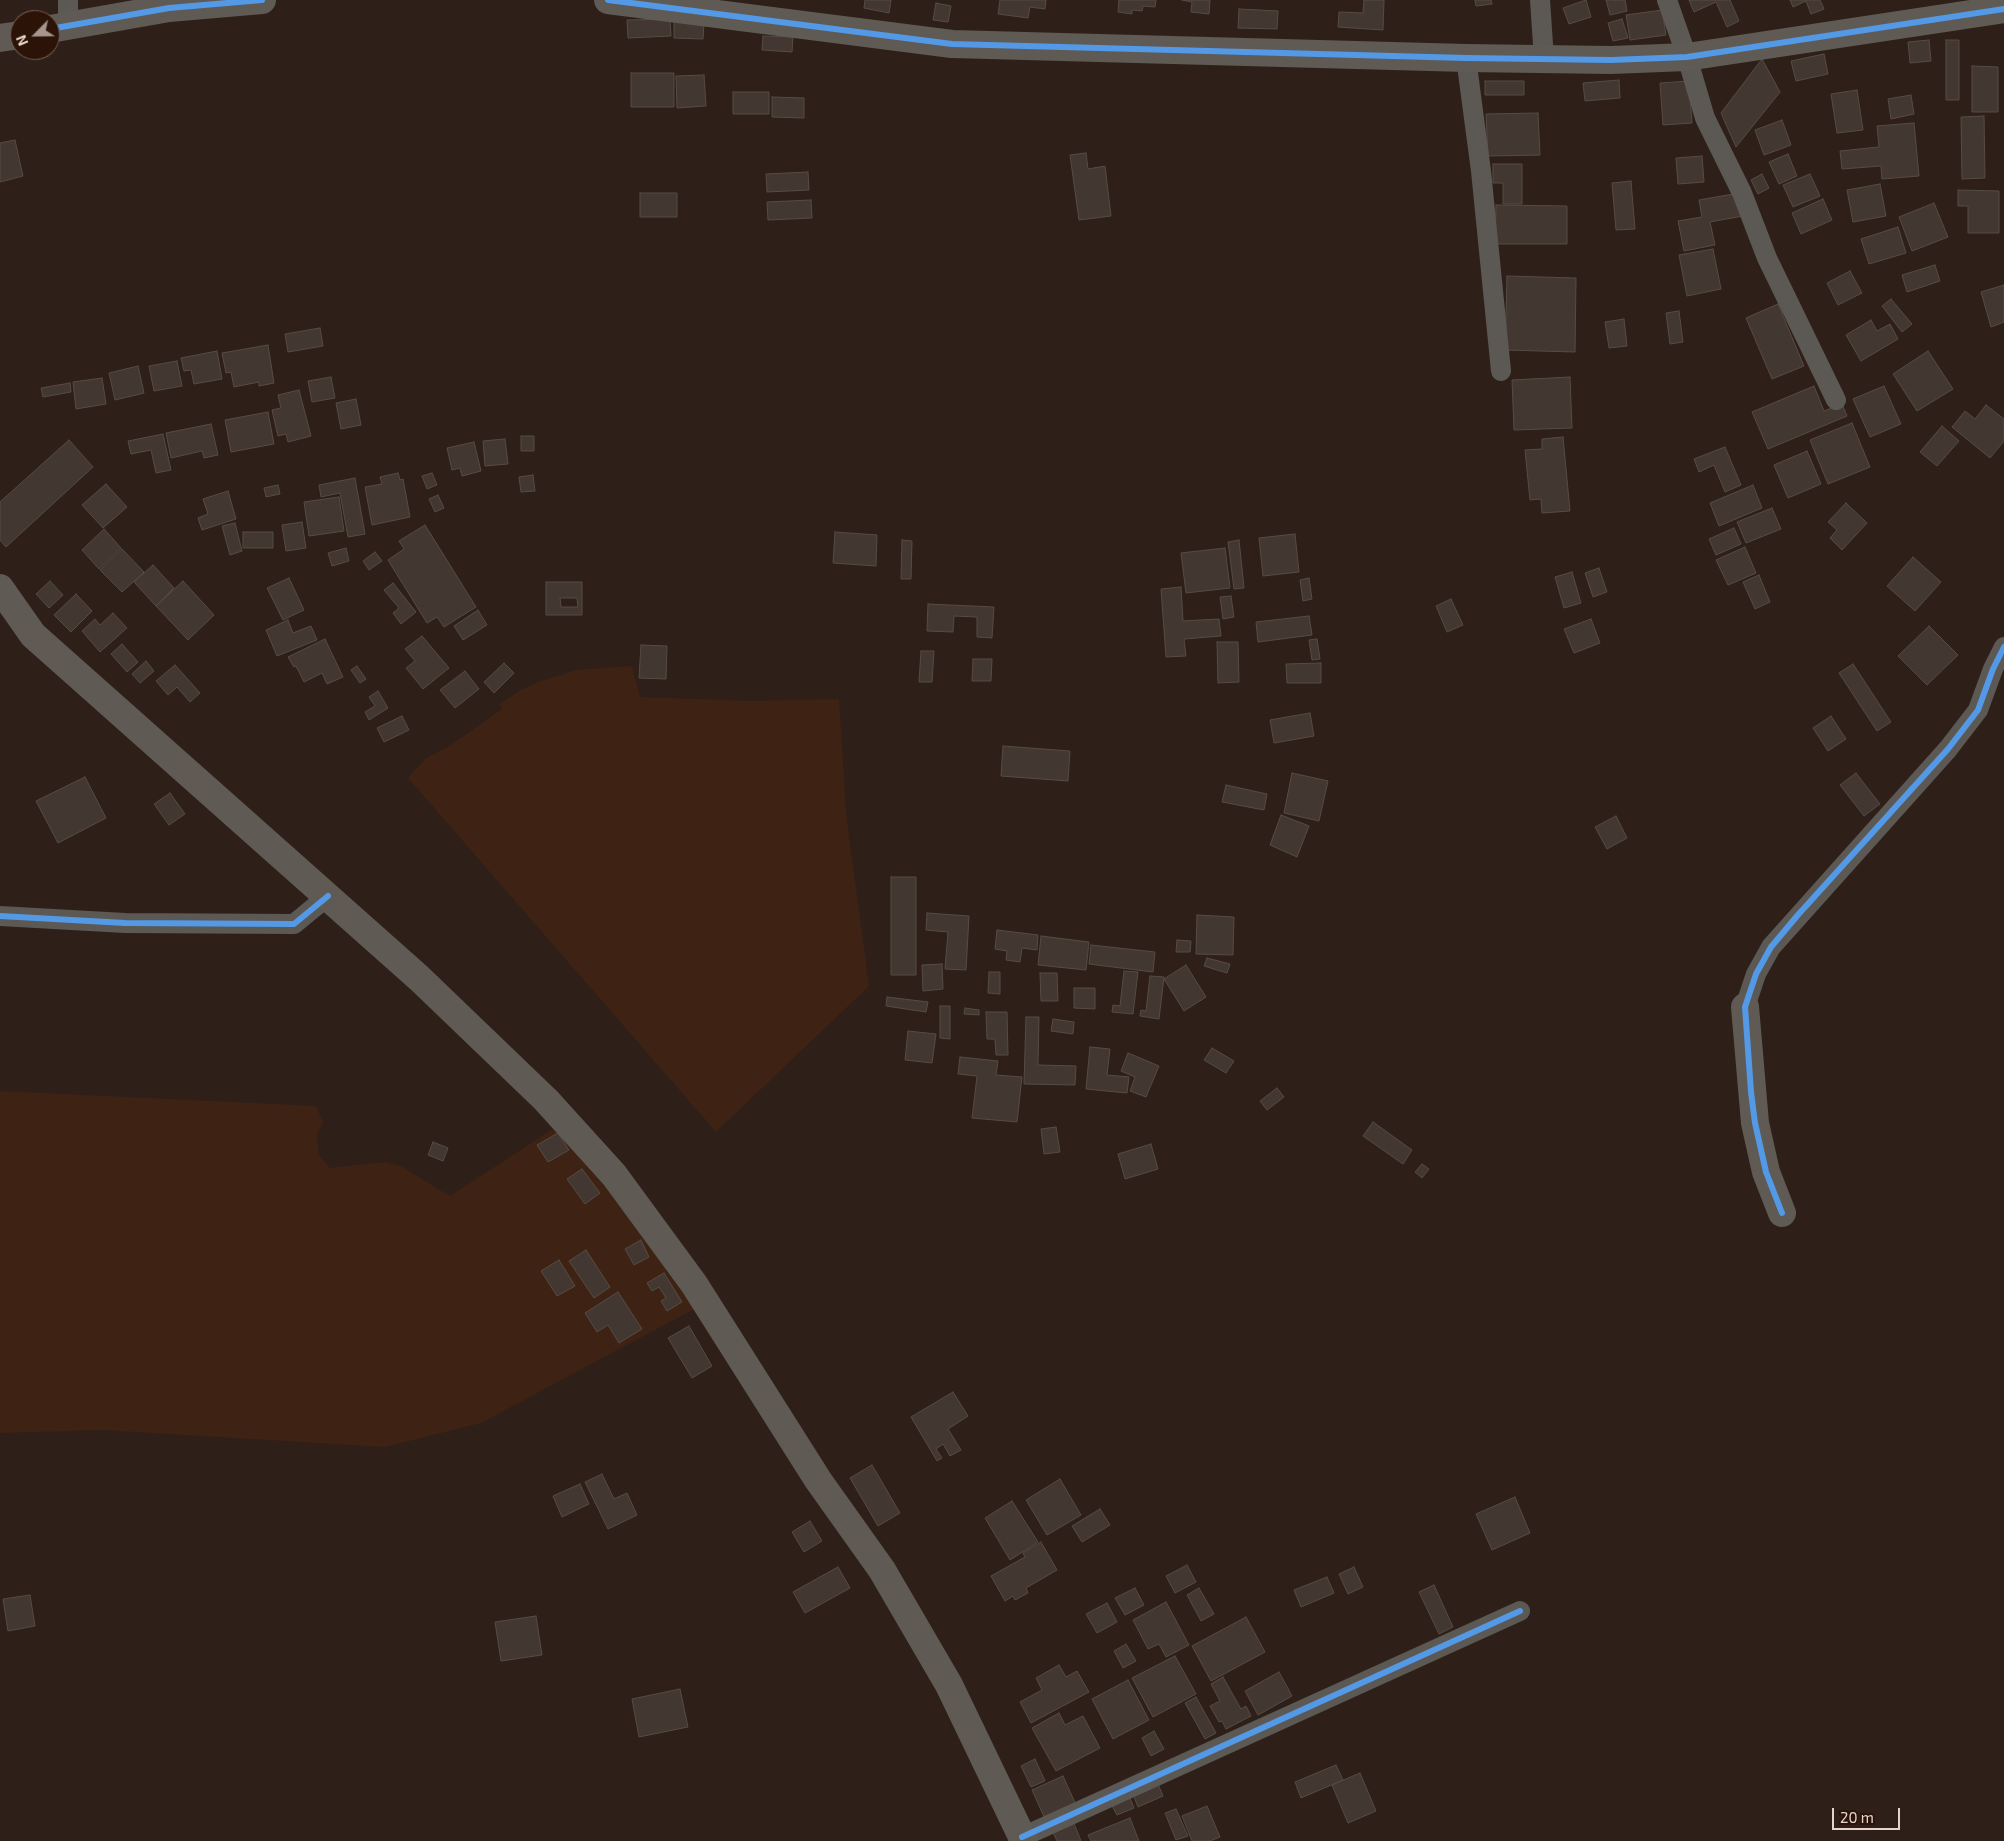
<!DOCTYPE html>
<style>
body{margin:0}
#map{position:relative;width:2004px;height:1841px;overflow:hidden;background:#2e2019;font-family:"Exo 2",sans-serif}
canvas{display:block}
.north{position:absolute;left:10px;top:10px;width:50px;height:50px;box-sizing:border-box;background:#2b1308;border:1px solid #756056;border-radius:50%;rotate:247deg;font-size:14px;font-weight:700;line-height:20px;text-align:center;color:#e5d4cc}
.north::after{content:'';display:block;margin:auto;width:18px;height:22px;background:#a5958d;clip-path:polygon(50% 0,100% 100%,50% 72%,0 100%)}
.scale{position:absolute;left:1832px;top:1808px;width:68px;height:22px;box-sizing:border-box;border:2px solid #e5d4cc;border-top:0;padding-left:6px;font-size:15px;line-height:18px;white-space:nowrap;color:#e5d4cc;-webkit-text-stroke:4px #2b1308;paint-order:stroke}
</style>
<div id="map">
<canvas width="2004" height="1841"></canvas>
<div class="north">N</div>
<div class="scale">20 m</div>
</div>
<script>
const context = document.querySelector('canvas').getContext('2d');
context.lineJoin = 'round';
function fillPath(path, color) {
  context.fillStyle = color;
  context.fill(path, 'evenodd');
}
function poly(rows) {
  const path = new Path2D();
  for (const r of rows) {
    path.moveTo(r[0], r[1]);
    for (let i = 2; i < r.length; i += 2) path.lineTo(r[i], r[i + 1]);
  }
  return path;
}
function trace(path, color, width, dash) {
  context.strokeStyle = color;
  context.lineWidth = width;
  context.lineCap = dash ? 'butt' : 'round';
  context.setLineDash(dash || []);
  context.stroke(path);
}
fillPath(poly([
 [632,666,640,697,752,701,839,699,846,813,869,986,716,1132,408,778,425,759,451,745,502,709,500,704,519,691,538,682,577,670],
 [0,1091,316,1106,323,1122,317,1135,319,1155,330,1168,385,1162,401,1166,450,1196,559,1125,628,1208,694,1309,481,1423,385,1447,103,1430,0,1433]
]), '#3e2214');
const building = poly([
 [865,0,891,0,889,13,864,8,865,0],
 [1000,0,1046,0,1045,9,1030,7,1028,18,998,14,1000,0],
 [1119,0,1156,0,1155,7,1143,6,1142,11,1132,10,1132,14,1118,12,1119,0],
 [1182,0,1210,0,1209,14,1191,12,1192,2,1182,0],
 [1364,0,1384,0,1383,30,1338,27,1339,12,1363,13,1364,0],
 [1475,0,1491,0,1492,4,1476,6,1475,0],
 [1586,0,1591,17,1569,24,1563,8,1586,0],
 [1606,0,1625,0,1627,11,1610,15,1606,0],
 [1689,0,1730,0,1739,21,1727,27,1716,2,1694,12,1689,0],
 [1790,0,1820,0,1824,9,1811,14,1806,1,1793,7,1790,0],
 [936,3,951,6,948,22,933,20,936,3],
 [1239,9,1278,11,1277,29,1238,28,1239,9],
 [1662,10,1666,35,1630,40,1626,15,1662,10],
 [670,19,671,36,628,38,627,20,670,19],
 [1622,19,1628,38,1613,41,1608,23,1622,19],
 [674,22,704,23,703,39,674,38,674,22],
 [763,36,793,37,792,52,762,50,763,36],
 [1929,40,1931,61,1910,63,1908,42,1929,40],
 [1946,40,1959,40,1959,100,1946,100,1946,40],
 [1824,54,1828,74,1796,81,1791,61,1824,54],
 [1762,59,1780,92,1736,147,1721,113,1762,59],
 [1972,66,1998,67,1998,112,1972,112,1972,66],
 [631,73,674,73,674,107,631,107,631,73],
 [704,75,706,106,677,108,676,76,704,75],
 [1619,80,1620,98,1585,101,1583,83,1619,80],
 [1485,81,1524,81,1524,95,1485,95,1485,81],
 [1689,81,1692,123,1663,125,1660,83,1689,81],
 [1857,90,1863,130,1837,133,1831,94,1857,90],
 [733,92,769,92,769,114,733,114,733,92],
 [1911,95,1914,114,1891,119,1888,99,1911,95],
 [772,97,804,98,804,118,772,117,772,97],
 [1538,113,1540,155,1488,156,1486,114,1538,113],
 [1984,116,1985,178,1962,179,1961,117,1984,116],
 [1782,120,1791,145,1764,155,1755,130,1782,120],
 [1914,123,1919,176,1882,179,1881,166,1842,169,1840,151,1879,147,1877,126,1914,123],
 [15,140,23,176,0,182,0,143,15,140],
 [1086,153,1088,169,1105,166,1111,216,1079,220,1070,155,1086,153],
 [1788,154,1797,176,1779,184,1769,162,1788,154],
 [1702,156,1704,182,1678,184,1676,158,1702,156],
 [1493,164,1522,164,1522,204,1503,204,1503,183,1493,183,1493,164],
 [808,172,809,190,767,192,766,174,808,172],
 [1762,174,1769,188,1758,194,1751,180,1762,174],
 [1810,174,1820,196,1793,207,1783,185,1810,174],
 [1631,181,1635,229,1616,230,1612,183,1631,181],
 [1880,184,1886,216,1853,222,1847,190,1880,184],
 [1958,190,1999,191,1999,233,1968,233,1968,206,1958,206,1958,190],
 [640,193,677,193,677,217,640,217,640,193],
 [1739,193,1743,216,1710,222,1715,245,1684,251,1678,221,1702,217,1699,200,1739,193],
 [1823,199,1832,220,1801,234,1792,213,1823,199],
 [811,200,812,218,768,220,767,202,811,200],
 [1934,203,1948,237,1912,251,1899,217,1934,203],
 [1496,205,1567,206,1567,244,1495,244,1496,205],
 [1898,227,1906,253,1869,264,1861,239,1898,227],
 [1713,249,1721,289,1687,296,1679,255,1713,249],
 [1935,265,1940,281,1907,292,1902,275,1935,265],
 [1850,271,1862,293,1838,305,1827,283,1850,271],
 [1507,276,1576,278,1575,352,1505,350,1507,276],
 [2004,285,2004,322,1991,327,1981,292,2004,285],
 [1891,299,1912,324,1902,332,1882,306,1891,299],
 [1778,304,1804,366,1772,379,1746,318,1778,304],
 [1679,311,1683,342,1670,344,1666,313,1679,311],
 [1624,319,1627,346,1609,348,1605,322,1624,319],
 [1871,320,1877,331,1890,324,1898,339,1861,361,1846,335,1871,320],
 [320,328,323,346,288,352,285,334,320,328],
 [268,345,274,383,259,386,259,382,234,387,231,372,226,373,222,353,268,345],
 [217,351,222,379,194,384,191,370,184,371,181,358,217,351],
 [1928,351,1953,389,1917,411,1893,374,1928,351],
 [177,361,182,386,154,391,149,366,177,361],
 [138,366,144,393,115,400,109,373,138,366],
 [331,377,335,398,312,402,308,381,331,377],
 [1570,377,1572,428,1514,430,1512,380,1570,377],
 [102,378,106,404,76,409,73,382,102,378],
 [70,383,71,392,43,397,41,388,70,383],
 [1814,386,1824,411,1842,404,1847,416,1768,449,1752,412,1814,386],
 [1884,386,1901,424,1870,437,1853,399,1884,386],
 [299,390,311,436,288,442,286,434,278,436,272,410,281,408,278,395,299,390],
 [356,399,361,425,341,429,336,403,356,399],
 [1986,405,2004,419,2004,441,1990,458,1952,427,1965,411,1975,419,1986,405],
 [268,412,274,444,231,452,225,420,268,412],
 [1852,423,1870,467,1828,484,1810,440,1852,423],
 [211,424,218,455,204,458,202,451,171,458,166,433,211,424],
 [1942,426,1959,441,1937,466,1920,452,1942,426],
 [163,434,171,470,156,473,151,450,131,454,128,441,163,434],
 [521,436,534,436,534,451,521,451,521,436],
 [1563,437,1570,511,1542,513,1541,499,1530,500,1525,450,1542,449,1542,439,1563,437],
 [505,439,508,464,485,466,483,441,505,439],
 [69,440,93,467,6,547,0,540,0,502,69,440],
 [474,442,481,471,462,476,460,468,452,470,447,448,474,442],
 [1725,447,1741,485,1725,492,1714,465,1699,472,1694,459,1725,447],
 [1807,451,1821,484,1788,498,1774,465,1807,451],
 [398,473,400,480,403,479,410,517,372,525,365,487,382,484,380,477,398,473],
 [432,473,437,485,427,489,422,476,432,473],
 [533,475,535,491,521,492,519,477,533,475],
 [355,478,365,534,348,537,340,493,321,497,319,485,355,478],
 [106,484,127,507,103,528,82,505,106,484],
 [278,485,280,494,266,497,264,488,278,485],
 [1753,485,1762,508,1719,526,1710,503,1753,485],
 [228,491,236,519,202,530,198,518,208,514,203,499,228,491],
 [438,495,444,508,435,512,429,499,438,495],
 [339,497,344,531,309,536,304,502,339,497],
 [1846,503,1867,523,1842,550,1830,538,1837,530,1828,522,1846,503],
 [1772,508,1781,529,1746,543,1737,522,1772,508],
 [302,522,306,548,286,551,282,525,302,522],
 [235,523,242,551,230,555,222,526,235,523],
 [425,525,476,607,444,627,437,617,427,623,388,560,404,549,399,541,425,525],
 [1734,528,1741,544,1716,555,1709,539,1734,528],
 [104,529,121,548,99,569,82,550,104,529],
 [243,532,273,532,273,548,243,548,243,532],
 [835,532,877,535,876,566,833,563,835,532],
 [1295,534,1299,572,1263,576,1259,538,1295,534],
 [902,540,912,541,911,579,901,579,902,540],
 [1239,540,1244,588,1234,589,1228,542,1239,540],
 [1745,547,1756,573,1728,585,1716,560,1745,547],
 [346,548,349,561,332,566,328,553,346,548],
 [1225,548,1230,588,1186,593,1181,553,1225,548],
 [122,549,144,572,122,592,100,570,122,549],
 [375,552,382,561,369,570,363,561,375,552],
 [1913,557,1941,582,1915,611,1887,586,1913,557],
 [153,565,174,588,156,606,134,582,153,565],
 [1599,568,1607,592,1593,597,1585,573,1599,568],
 [1572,572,1581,603,1564,608,1555,577,1572,572],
 [1759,575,1770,602,1755,609,1743,582,1759,575],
 [289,578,304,610,283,620,267,588,289,578],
 [1309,578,1312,599,1303,601,1300,580,1309,578],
 [50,581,63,595,49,608,36,594,50,581],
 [183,581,214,615,188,640,156,606,183,581],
 [546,582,582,582,582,615,546,615,546,582],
 [560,598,577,598,578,607,561,607,560,598],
 [393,583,416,612,401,624,393,613,399,608,384,590,393,583],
 [1181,587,1183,621,1219,619,1221,636,1184,639,1186,656,1166,657,1161,589,1181,587],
 [76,594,92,611,71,632,54,615,76,594],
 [1231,596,1234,617,1223,619,1220,597,1231,596],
 [1451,599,1463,625,1447,632,1436,606,1451,599],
 [928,604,994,607,992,638,977,637,977,617,954,616,953,632,927,631,928,604],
 [478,610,487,625,463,640,454,626,478,610],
 [113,613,127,628,100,652,82,631,95,619,100,625,113,613],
 [1309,616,1312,635,1258,642,1256,622,1309,616],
 [1591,619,1600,643,1574,653,1564,629,1591,619],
 [288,620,293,633,311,626,317,640,277,656,266,630,288,620],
 [1929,626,1958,655,1927,685,1898,656,1929,626],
 [422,636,449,668,423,689,406,668,415,661,405,649,422,636],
 [325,639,343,677,327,684,322,673,304,682,296,666,294,667,288,657,325,639],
 [1317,639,1320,659,1312,660,1309,640,1317,639],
 [1217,642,1238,642,1239,682,1218,683,1217,642],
 [122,644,138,662,127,672,111,654,122,644],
 [641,645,667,646,666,679,639,678,641,645],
 [921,651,934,651,932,682,919,682,921,651],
 [973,659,992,659,991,681,972,681,973,659],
 [146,661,154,671,140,683,132,674,146,661],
 [504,663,514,673,494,693,484,682,504,663],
 [1321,663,1321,683,1287,683,1286,664,1321,663],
 [1853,664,1891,722,1877,731,1839,673,1853,664],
 [175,665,200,693,190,702,177,687,168,695,156,681,175,665],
 [357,666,366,679,360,683,351,670,357,666],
 [465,671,479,689,455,708,440,690,465,671],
 [378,691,388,708,369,720,365,712,375,706,369,697,378,691],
 [1310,713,1314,736,1274,743,1270,720,1310,713],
 [402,716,409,730,384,742,377,728,402,716],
 [1831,716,1846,739,1828,751,1813,728,1831,716],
 [1003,746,1070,751,1068,781,1001,776,1003,746],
 [1292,773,1328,781,1319,821,1284,813,1292,773],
 [1856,773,1880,804,1864,816,1840,785,1856,773],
 [85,777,106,818,58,843,36,801,85,777],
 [1226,785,1267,794,1264,810,1222,802,1226,785],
 [170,793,185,814,169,825,154,804,170,793],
 [1281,815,1309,826,1297,857,1270,845,1281,815],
 [1616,816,1627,838,1607,849,1595,827,1616,816],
 [891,877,916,877,916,975,891,975,891,877],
 [927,913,969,916,966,970,945,969,948,932,926,930,927,913],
 [1197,915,1234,917,1233,955,1196,954,1197,915],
 [997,930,1038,935,1037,950,1022,948,1020,962,1006,960,1007,951,995,949,997,930],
 [1041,936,1089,942,1086,970,1038,965,1041,936],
 [1177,940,1191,941,1190,952,1176,952,1177,940],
 [1091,945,1155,952,1153,972,1089,964,1091,945],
 [1207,958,1230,964,1227,973,1204,966,1207,958],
 [942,964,943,989,923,991,922,965,942,964],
 [1186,965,1206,997,1184,1011,1164,979,1186,965],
 [1124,971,1138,972,1133,1014,1112,1012,1113,1005,1120,1006,1124,971],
 [989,972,1000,972,1000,994,988,993,989,972],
 [1040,973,1057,973,1058,1001,1041,1001,1040,973],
 [1150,976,1164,977,1159,1019,1140,1016,1141,1010,1146,1011,1150,976],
 [1074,988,1095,988,1095,1009,1074,1008,1074,988],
 [887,997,928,1002,926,1012,886,1006,887,997],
 [940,1006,950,1006,950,1039,940,1038,940,1006],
 [965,1008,979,1010,979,1015,964,1014,965,1008],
 [986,1012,1007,1012,1008,1055,996,1055,995,1039,987,1039,986,1012],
 [1026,1017,1039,1017,1038,1065,1076,1066,1075,1085,1024,1084,1026,1017],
 [1053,1019,1074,1022,1073,1034,1051,1031,1053,1019],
 [908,1031,936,1034,932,1063,905,1060,908,1031],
 [1090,1047,1110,1049,1107,1075,1129,1077,1127,1093,1086,1089,1090,1047],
 [1212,1048,1234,1061,1226,1073,1204,1060,1212,1048],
 [1128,1053,1159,1066,1146,1097,1130,1091,1135,1077,1121,1071,1128,1053],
 [960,1057,998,1061,996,1075,1022,1077,1017,1122,972,1118,977,1076,958,1074,960,1057],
 [1277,1088,1284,1097,1267,1110,1260,1101,1277,1088],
 [1373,1122,1412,1150,1403,1164,1363,1136,1373,1122],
 [1056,1127,1060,1152,1044,1154,1041,1129,1056,1127],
 [558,1133,569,1150,548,1162,537,1145,558,1133],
 [433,1142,448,1148,443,1161,428,1155,433,1142],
 [1151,1144,1158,1169,1125,1179,1118,1154,1151,1144],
 [1422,1164,1429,1169,1422,1178,1415,1172,1422,1164],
 [582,1169,600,1193,585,1204,567,1179,582,1169],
 [641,1240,649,1257,634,1265,625,1249,641,1240],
 [586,1250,610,1287,594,1298,569,1261,586,1250],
 [559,1260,575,1286,557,1296,541,1271,559,1260],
 [664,1273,682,1302,667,1311,661,1301,666,1298,659,1287,652,1291,647,1283,664,1273],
 [618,1292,642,1329,619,1343,608,1325,597,1332,585,1313,618,1292],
 [689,1326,712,1366,692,1378,668,1338,689,1326],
 [953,1392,968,1416,948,1429,961,1450,950,1456,943,1444,936,1449,942,1458,937,1461,911,1417,953,1392],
 [872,1465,900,1513,878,1526,850,1478,872,1465],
 [602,1474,614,1499,627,1493,637,1515,608,1529,585,1482,602,1474],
 [1060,1479,1081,1515,1047,1535,1026,1500,1060,1479],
 [580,1484,589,1504,562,1517,553,1496,580,1484],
 [1515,1497,1530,1533,1492,1550,1476,1514,1515,1497],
 [1012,1501,1038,1542,1010,1560,985,1518,1012,1501],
 [1100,1509,1110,1525,1082,1542,1072,1526,1100,1509],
 [810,1521,822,1541,804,1552,792,1532,810,1521],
 [1041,1542,1057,1570,1026,1588,1028,1593,1015,1600,1013,1596,1005,1601,991,1576,1025,1557,1023,1553,1041,1542],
 [1187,1565,1196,1582,1175,1593,1166,1576,1187,1565],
 [838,1567,850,1588,805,1613,793,1592,838,1567],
 [1354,1567,1363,1587,1348,1594,1339,1574,1354,1567],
 [1327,1577,1334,1593,1301,1607,1294,1590,1327,1577],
 [1434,1585,1453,1627,1439,1634,1419,1592,1434,1585],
 [1135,1588,1144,1605,1125,1615,1115,1598,1135,1588],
 [1199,1588,1214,1614,1201,1621,1187,1595,1199,1588],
 [30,1595,35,1626,8,1631,3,1599,30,1595],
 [1166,1602,1189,1645,1166,1657,1159,1644,1148,1649,1133,1620,1166,1602],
 [1107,1603,1117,1622,1097,1633,1086,1614,1107,1603],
 [536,1616,542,1655,501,1661,495,1622,536,1616],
 [1246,1617,1265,1652,1211,1681,1192,1646,1246,1617],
 [1126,1644,1136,1661,1123,1668,1114,1651,1126,1644],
 [1175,1656,1196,1694,1153,1717,1132,1678,1175,1656],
 [1059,1665,1066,1677,1077,1671,1089,1692,1031,1723,1020,1702,1042,1690,1036,1678,1059,1665],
 [1279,1672,1292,1696,1258,1715,1245,1691,1279,1672],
 [1223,1677,1241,1709,1246,1706,1251,1716,1226,1729,1222,1721,1219,1722,1210,1706,1220,1701,1211,1684,1223,1677],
 [1128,1680,1149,1720,1113,1739,1092,1699,1128,1680],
 [680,1689,688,1727,639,1737,632,1699,680,1689],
 [1196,1697,1216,1733,1205,1739,1185,1703,1196,1697],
 [1059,1713,1065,1725,1083,1716,1100,1748,1056,1771,1032,1728,1059,1713],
 [1154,1731,1164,1749,1151,1756,1142,1738,1154,1731],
 [1035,1759,1045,1781,1031,1787,1021,1766,1035,1759],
 [1336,1765,1343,1780,1301,1798,1295,1782,1336,1765],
 [1360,1773,1376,1811,1348,1823,1332,1785,1360,1773],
 [1063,1776,1076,1805,1045,1819,1032,1790,1063,1776],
 [1158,1784,1163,1796,1138,1807,1133,1794,1158,1784],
 [1130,1798,1134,1808,1117,1815,1112,1806,1130,1798],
 [1207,1806,1220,1837,1210,1841,1192,1841,1182,1816,1207,1806],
 [1176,1809,1188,1836,1176,1840,1165,1813,1176,1809],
 [1130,1818,1139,1841,1091,1841,1088,1835,1130,1818],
 [1073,1821,1081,1841,1057,1841,1052,1830,1073,1821]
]);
fillPath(building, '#433731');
trace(building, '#574b45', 1);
trace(poly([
 [68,0,68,26],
 [1540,0,1544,59],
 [1667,0,1687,57,1705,118,1742,193,1767,258,1836,400],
 [1466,58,1481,171,1501,371],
 [0,916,125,923,294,924,328,896],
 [1745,1007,1756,974,1771,947,1948,749,1978,710,1993,669,2004,647],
 [1022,1837,1520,1611]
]), '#5c5853', 20);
trace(poly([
 [608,0,952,44,1466,58,1611,60,1687,57,2004,9],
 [50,29,169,8,262,0],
 [0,38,20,35],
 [0,588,33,635,419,978,546,1100,614,1175,694,1284,818,1480,882,1570,949,1685,1024,1841],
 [1745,1007,1755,1123,1766,1172,1782,1213]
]), '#5f5a54', 28);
trace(poly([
 [608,0,952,44,1466,58,1611,60,1687,57,2004,9],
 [50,29,169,8,262,0],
 [0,916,125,923,294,924,328,896],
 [1782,1213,1766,1172,1755,1123,1751,1092,1745,1007,1756,974,1771,947,1797,916,1948,749,1978,710,1993,669,2004,647],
 [1022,1837,1520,1611]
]), '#5399e6', 6);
</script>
